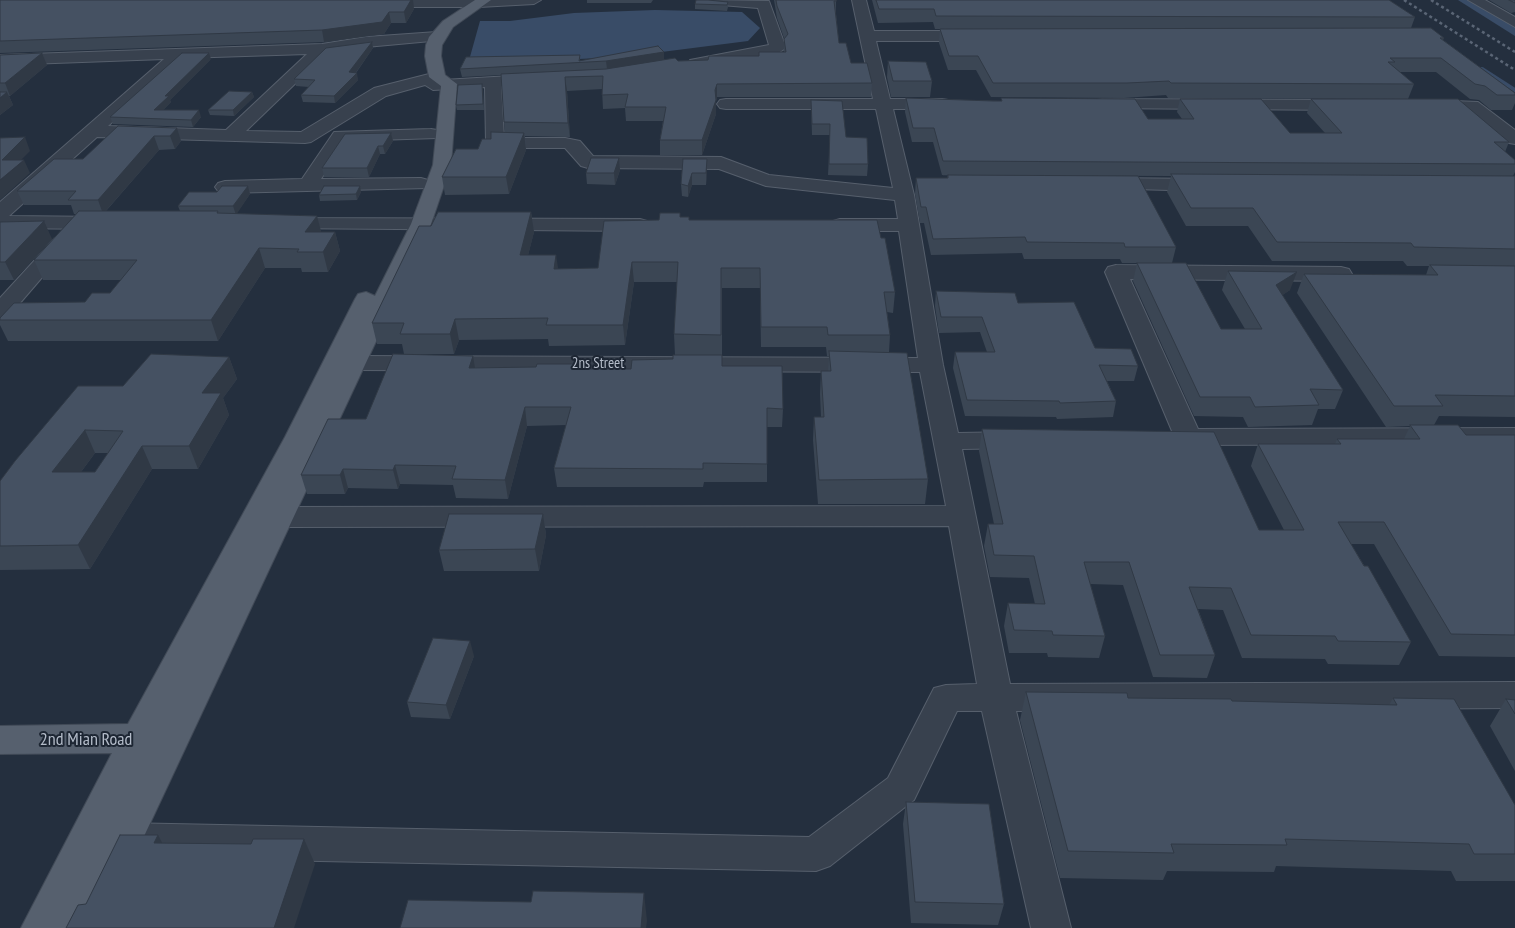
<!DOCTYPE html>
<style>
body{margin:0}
canvas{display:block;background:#242f3e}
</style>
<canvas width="1515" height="928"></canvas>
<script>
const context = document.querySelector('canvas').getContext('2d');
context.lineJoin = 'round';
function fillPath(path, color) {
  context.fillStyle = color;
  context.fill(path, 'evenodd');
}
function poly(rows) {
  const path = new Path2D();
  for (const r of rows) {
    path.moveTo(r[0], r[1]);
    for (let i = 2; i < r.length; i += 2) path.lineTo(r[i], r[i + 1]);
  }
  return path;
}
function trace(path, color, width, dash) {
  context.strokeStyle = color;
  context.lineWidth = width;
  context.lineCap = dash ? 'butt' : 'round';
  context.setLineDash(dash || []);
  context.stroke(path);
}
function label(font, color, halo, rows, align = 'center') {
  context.font = font + ' "PT Sans Narrow",sans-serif';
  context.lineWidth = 4;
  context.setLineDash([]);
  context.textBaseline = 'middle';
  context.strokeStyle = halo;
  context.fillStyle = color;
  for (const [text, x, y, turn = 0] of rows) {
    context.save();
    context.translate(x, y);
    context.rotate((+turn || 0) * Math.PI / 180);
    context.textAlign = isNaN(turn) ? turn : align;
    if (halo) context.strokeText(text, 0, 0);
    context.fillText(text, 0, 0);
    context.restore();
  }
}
fillPath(poly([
 [1458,0,1472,0,1515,26,1515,36],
 [655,10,742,12,760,28,748,41,622,57,468,64,480,21,510,21,574,13]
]), '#394c67');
trace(poly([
 [1482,69,1515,90]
]), '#394c67', 4);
const minor = poly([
 [370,0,541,0,534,4,479,7,375,7,370,6,368,3,370,0],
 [702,0,769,1,786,48,778,53,696,68,690,66,688,63,690,60,769,45,758,8,709,4,702,0],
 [852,0,866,0,874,31,978,31,986,36,978,41,876,41,890,99,942,99,948,100,951,104,948,108,942,109,893,109,914,195,943,365,958,433,1019,432,1028,434,1032,440,1028,446,1019,448,962,449,1010,684,1515,682,1515,708,1016,711,1071,928,1031,928,982,711,957,711,914,800,830,866,816,871,122,857,108,852,103,840,108,828,122,823,809,837,888,778,934,688,946,685,977,684,949,526,279,527,269,524,264,517,269,510,279,507,946,506,920,372,355,370,346,368,343,363,346,358,355,356,918,358,899,231,840,231,833,229,830,225,833,221,840,219,898,219,895,200,766,186,719,169,588,168,581,166,565,148,499,148,489,146,486,142,485,87,433,90,425,85,386,96,311,142,305,143,97,137,9,216,105,217,112,219,115,223,112,227,105,229,0,228,0,202,164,59,0,65,0,55,322,44,366,37,437,32,445,37,442,40,366,47,327,53,246,131,301,132,374,88,437,72,443,74,445,77,443,80,511,76,519,81,517,84,501,86,504,138,565,138,580,141,593,156,721,157,769,175,893,188,876,109,726,109,720,108,717,104,720,100,726,99,873,99,852,0],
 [307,54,226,130,108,126,183,58,307,54],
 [1468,0,1485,0,1515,17,1515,27,1468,0],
 [1103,99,1347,100,1353,101,1356,105,1353,109,1347,110,1097,108,1094,104,1097,100,1103,99],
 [1428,100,1478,102,1515,130,1515,144,1509,143,1468,111,1422,109,1419,105,1422,101,1428,100],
 [431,129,437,130,440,134,437,138,346,141,321,179,421,178,428,180,431,184,428,188,225,193,218,191,215,187,218,183,225,181,302,179,334,132,431,129],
 [1104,178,1206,179,1213,181,1216,185,1213,189,1206,191,1097,188,1094,184,1097,180,1104,178],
 [283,218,640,219,647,221,650,225,647,229,640,231,276,228,273,224,276,220,283,218],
 [62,236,69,238,73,242,69,246,8,317,0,319,0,298,55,238,62,236],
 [1116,265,1341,267,1349,269,1352,274,1349,279,1341,281,1130,279,1198,429,1515,428,1515,444,1179,445,1170,443,1166,437,1172,431,1105,272,1108,267,1116,265]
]);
const major = poly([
 [475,0,491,0,453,27,442,45,441,56,445,75,457,84,451,165,431,224,101,928,21,928,112,753,0,754,0,726,128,724,285,437,355,299,358,294,366,292,375,296,411,224,433,165,441,86,429,77,425,56,426,45,429,37,443,21,475,0]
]);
trace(minor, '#565f6c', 2);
trace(major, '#414a57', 2);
fillPath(minor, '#38414e');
fillPath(major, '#56606e');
trace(poly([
 [1404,0,1515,70],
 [1431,0,1515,52]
]), '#5a6575', 2.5, [3, 3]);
fillPath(poly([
 [0,0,414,9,406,23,391,23,384,34,324,42,0,53],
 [587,0,653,0,651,3,587,3],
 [774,0,836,0,836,14,839,43,851,63,872,83,871,97,717,97,716,102,716,114,702,155,660,155,660,140,663,121,626,121,625,108,603,109,602,89,567,91,570,137,525,136,526,150,509,194,445,195,442,177,491,139,505,132,504,122,501,75,462,77,460,69,580,55,580,61,664,52,664,60,606,69,678,61,708,60,759,56,784,52,784,38,777,18],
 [872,0,1389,0,1415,17,1411,28,1444,38,1443,40,1515,93,1515,103,1512,110,1491,110,1479,100,1470,99,1436,72,1400,72,1414,84,1408,99,1168,98,1166,95,1124,98,991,97,976,70,948,70,939,43,940,29,935,29,933,22,878,23],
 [1489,0,1515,0,1515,12,1511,13],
 [709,1,728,2,728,7,727,11,695,9,695,4],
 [372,42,373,48,356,73,358,80,335,103,303,102,301,95,309,87,296,86,294,79],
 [42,53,47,65,10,96,9,96,13,105,0,115,0,55],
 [211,59,170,100,171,102,163,110,201,117,193,127,113,124,110,117],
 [888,61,932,81,930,97,891,97,887,77],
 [483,89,484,110,457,110,456,105],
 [252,92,254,97,234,116,210,115,208,110],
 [906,98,1001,101,1001,98,1148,119,1182,119,1177,112,1180,99,1290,133,1325,133,1307,113,1311,99,1509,142,1505,152,1515,160,1515,172,1513,176,1515,176,1515,417,1439,416,1434,425,1466,435,1515,435,1515,657,1439,656,1374,544,1351,544,1411,642,1399,665,1328,664,1325,659,1242,658,1223,610,1198,609,1215,655,1207,678,1153,677,1123,585,1090,584,1105,636,1099,658,1048,657,1047,653,1009,653,1004,626,1008,603,1035,604,1029,578,990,577,984,546,988,524,994,524,979,451,982,429,1259,530,1284,530,1251,466,1258,444,1335,444,1337,439,1404,439,1410,426,1386,427,1297,293,1304,274,1426,275,1429,266,1407,266,1403,261,1272,261,1248,226,1186,226,1167,192,1171,176,942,175,933,142,912,142,905,112],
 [811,100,846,137,868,164,867,176,828,175,830,135,812,135],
 [177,128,181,141,175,149,159,150,106,211,180,211,178,206,217,192,248,186,250,194,236,214,317,216,321,232,335,232,340,251,328,272,302,272,301,268,265,268,218,341,8,341,0,325,0,318,85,302,110,293,121,280,43,280,34,260,76,214,74,214,71,205,24,205,17,191,83,159],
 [391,133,393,141,385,154,380,154,369,177,324,177,322,168],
 [619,158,620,170,615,185,587,184,586,173],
 [683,159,707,171,706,185,692,185,688,197,682,196,681,184],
 [948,175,1176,247,1172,263,1221,329,1245,329,1222,290,1228,271,1290,290,1282,295,1343,390,1335,409,1318,409,1312,425,1248,427,1243,417,1194,416,1133,281,1137,263,1122,263,1120,259,1024,259,1022,253,931,255,924,223,920,223,915,194,916,178,947,178],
 [361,192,357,200,320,201,319,195],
 [531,212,534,232,528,255,558,269,598,268,659,220,680,213,680,217,689,220,881,238,895,292,893,313,887,312,890,335,889,352,928,479,925,504,818,504,813,440,814,417,821,417,820,394,821,371,828,371,829,356,827,356,826,347,761,347,760,288,722,288,722,366,783,409,782,427,767,427,767,482,704,482,703,487,557,487,554,468,566,425,527,426,508,499,456,498,453,485,400,484,398,489,348,488,345,494,307,494,301,475,366,419,475,367,631,369,673,359,675,355,674,334,677,282,634,282,625,345,549,346,548,339,459,340,454,354,404,354,402,344,377,344,372,323,431,226],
 [0,222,52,239,14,280,0,280],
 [936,291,1018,303,1095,348,1138,366,1134,381,1107,381,1116,401,1113,417,1057,419,1056,417,965,416,953,368,955,352,987,352,980,332,939,333,935,306],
 [229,357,237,379,223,398,229,415,198,469,152,469,90,569,0,570,0,481,123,386],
 [95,453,108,453,95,472,81,472],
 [543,514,546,535,539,571,444,571,439,550],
 [474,656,450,719,411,717,407,702],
 [1026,692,1128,698,1232,701,1389,705,1393,698,1515,805,1515,881,1456,881,1451,871,1276,866,1274,872,1167,871,1163,880,1060,878,1020,720],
 [1506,699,1515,700,1515,771,1490,726],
 [906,802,1004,904,998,925,911,923,903,824]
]), '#3b4654');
fillPath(poly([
 [411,0,413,0,414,9,406,23,404,12],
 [389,12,391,23,384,34,324,42,322,30],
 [372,42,373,48,352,78,357,73,358,80,335,103,334,96,349,72],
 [664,52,664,60,607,69,606,61],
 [42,53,47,65,10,96,5,83],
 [209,53,211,59,170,100,171,102,156,117,154,110,165,96],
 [565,77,567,91,570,137,568,123],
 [717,84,717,97,716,102,716,114,702,155,702,140],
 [7,92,13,105,0,115,0,98],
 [252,92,254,97,234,116,233,110],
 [199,110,201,117,193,127,191,120],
 [177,128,181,141,175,149,170,136],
 [391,133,393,141,385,154,383,146],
 [524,133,526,150,509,194,506,177],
 [154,136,159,150,103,214,98,200],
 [25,137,30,151,8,173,2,160],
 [378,146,380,154,369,177,367,168],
 [619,158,620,170,615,185,614,173],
 [707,159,707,171,706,185,706,173],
 [24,160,30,173,0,200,0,180],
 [692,173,692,185,688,197,688,186],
 [248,186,250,194,236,215,233,206],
 [360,186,361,192,357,200,356,194],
 [531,212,534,232,523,275,520,255],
 [317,216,322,235,305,232],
 [44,221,52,239,14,280,5,262],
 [335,232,340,251,328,272,323,252],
 [259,248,265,268,218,341,211,320],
 [556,255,559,274,554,269],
 [632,262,634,282,625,345,623,325],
 [1297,272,1290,290,1270,304,1276,285],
 [455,319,459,340,454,354,450,334],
 [473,356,476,374,469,368],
 [229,357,237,379,223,398,229,415,198,469,189,446,202,393],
 [525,407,527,426,508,499,505,480],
 [85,430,95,453,63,496,52,472],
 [142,446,152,469,90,569,78,545],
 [395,465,400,484,398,489,393,470],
 [343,469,348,488,345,494,340,475],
 [543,514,546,535,539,571,535,549],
 [470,641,474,656,450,719,446,705],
 [158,835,172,861,154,843],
 [304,839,315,864,294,928,274,928],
 [644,893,647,921,646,928,641,928]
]), '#303945');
const building = poly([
 [0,0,411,0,404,12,389,12,382,22,322,30,0,41,0,0],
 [696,0,708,0,728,2,727,5,695,4,696,0],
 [776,0,836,0,837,1,834,1,839,43,846,43,851,63,867,63,872,83,717,84,715,90,716,100,702,140,660,140,666,107,625,107,628,94,602,95,603,76,565,77,568,123,504,122,501,74,606,69,675,58,678,61,708,60,709,56,759,56,759,52,786,52,784,39,788,34,777,6,776,0],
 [876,0,1389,0,1415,17,936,16,934,9,879,9,876,0],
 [1509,0,1515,0,1515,3,1509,0],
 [1431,28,1444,38,1440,38,1515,93,1515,95,1497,95,1485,86,1475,84,1441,58,1390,58,1395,62,1388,62,1414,84,1171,83,1169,81,1127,83,993,83,978,56,949,56,940,29,1431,28],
 [372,42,349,72,357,73,334,96,301,95,315,80,294,79,326,48,372,42],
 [658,46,664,52,606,61,460,69,466,57,580,55,579,61,658,46],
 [42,53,5,83,0,83,0,55,42,53],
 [182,53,209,53,165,96,169,96,154,110,199,110,191,120,110,117,182,53],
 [888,61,926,62,932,81,893,81,888,61],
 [482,84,483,104,456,105,458,85,482,84],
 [229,91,252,92,233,110,208,110,229,91],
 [0,92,7,92,0,98,0,92],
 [906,98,993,101,1002,101,1001,98,1135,99,1148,119,1194,119,1180,99,1261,99,1290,133,1342,133,1311,99,1458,99,1509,142,1494,142,1515,160,1515,164,943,161,934,128,913,128,906,98],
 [811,100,842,101,846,137,867,138,868,164,829,164,830,124,812,124,811,100],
 [118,126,177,128,170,136,154,136,98,200,68,200,76,191,17,191,54,159,83,159,118,126],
 [491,132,524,133,506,177,442,177,456,149,478,149,482,139,491,139,491,132],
 [391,133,383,146,378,146,367,168,322,168,345,134,391,133],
 [25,137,2,160,24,160,0,180,0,138,25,137],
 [591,158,619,158,614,173,586,173,591,158],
 [683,159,707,159,706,173,692,173,688,186,681,184,683,159],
 [1171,174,1515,176,1515,249,1414,247,1411,243,1277,242,1253,208,1191,208,1171,174],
 [948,175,1138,176,1176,247,1125,247,1124,243,1027,242,1025,237,933,239,926,207,921,207,916,178,948,178,948,175],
 [222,186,248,186,233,206,178,206,189,192,217,192,222,186],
 [324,186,360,186,356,194,319,195,324,186],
 [79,211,218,211,217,213,317,216,305,232,335,232,323,252,297,252,299,249,259,248,211,320,0,320,0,318,14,303,85,302,92,293,110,293,137,260,34,260,79,211],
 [438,212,531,212,520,255,556,255,554,269,598,268,604,221,659,220,660,213,680,213,680,217,689,217,689,220,877,220,881,238,885,238,895,292,884,292,890,335,828,335,827,327,761,327,760,268,721,268,721,335,674,334,678,262,632,262,623,325,546,325,548,318,455,319,450,334,400,334,404,323,372,323,419,226,431,226,438,212],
 [44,221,5,262,0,262,0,222,44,221],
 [1137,263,1186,263,1221,329,1262,329,1228,271,1297,272,1276,285,1343,390,1310,389,1319,405,1255,407,1250,397,1200,397,1137,263],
 [1430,265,1515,266,1515,396,1435,395,1443,406,1394,406,1304,274,1438,275,1430,265],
 [936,291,1015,293,1018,303,1074,302,1095,348,1131,349,1138,366,1099,365,1116,401,1060,403,1059,401,967,400,955,352,995,352,982,317,941,317,936,291],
 [829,351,907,353,928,479,819,480,814,417,824,417,821,371,831,371,829,351],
 [151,354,229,357,202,393,221,393,189,446,142,446,78,545,0,546,0,481,15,461,78,386,123,386,151,354],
 [85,430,123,431,95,472,52,472,85,430],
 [393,354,473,356,469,368,536,367,537,364,575,364,575,369,631,369,632,360,673,359,673,355,722,355,722,366,782,366,783,409,767,408,767,464,703,463,703,469,554,468,571,407,525,407,505,480,452,479,456,466,395,465,393,470,343,469,340,475,301,475,328,419,366,419,393,354],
 [1410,425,1458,425,1466,435,1515,435,1515,635,1451,634,1384,522,1338,522,1364,566,1368,566,1411,642,1338,641,1335,636,1251,635,1231,588,1189,587,1215,655,1160,655,1129,562,1084,562,1105,636,1053,635,1052,631,1014,630,1008,603,1045,604,1034,556,994,555,988,524,1003,524,982,429,1214,432,1259,530,1304,530,1258,444,1341,444,1337,439,1420,439,1410,425],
 [449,514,543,514,535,549,439,550,449,514],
 [433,638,470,641,446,705,407,702,433,638],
 [1026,692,1127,693,1128,698,1231,699,1232,701,1397,705,1393,698,1454,699,1515,805,1515,854,1474,854,1469,844,1285,839,1287,845,1171,844,1174,853,1068,851,1026,692],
 [1506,699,1515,700,1515,714,1506,699],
 [906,802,989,804,1004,904,915,902,906,802],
 [120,835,158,835,154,843,251,844,253,839,304,839,274,928,66,928,78,905,86,904,120,835],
 [533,891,644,893,641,928,400,928,408,900,531,902,533,891]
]);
fillPath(building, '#455162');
trace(building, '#303945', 1);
label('15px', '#b4bcc9', '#1d2633', [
 ["2ns Street",598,364]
]);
label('18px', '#b4bcc9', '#1d2633', [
 ["2nd Mian Road",86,740]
]);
</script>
